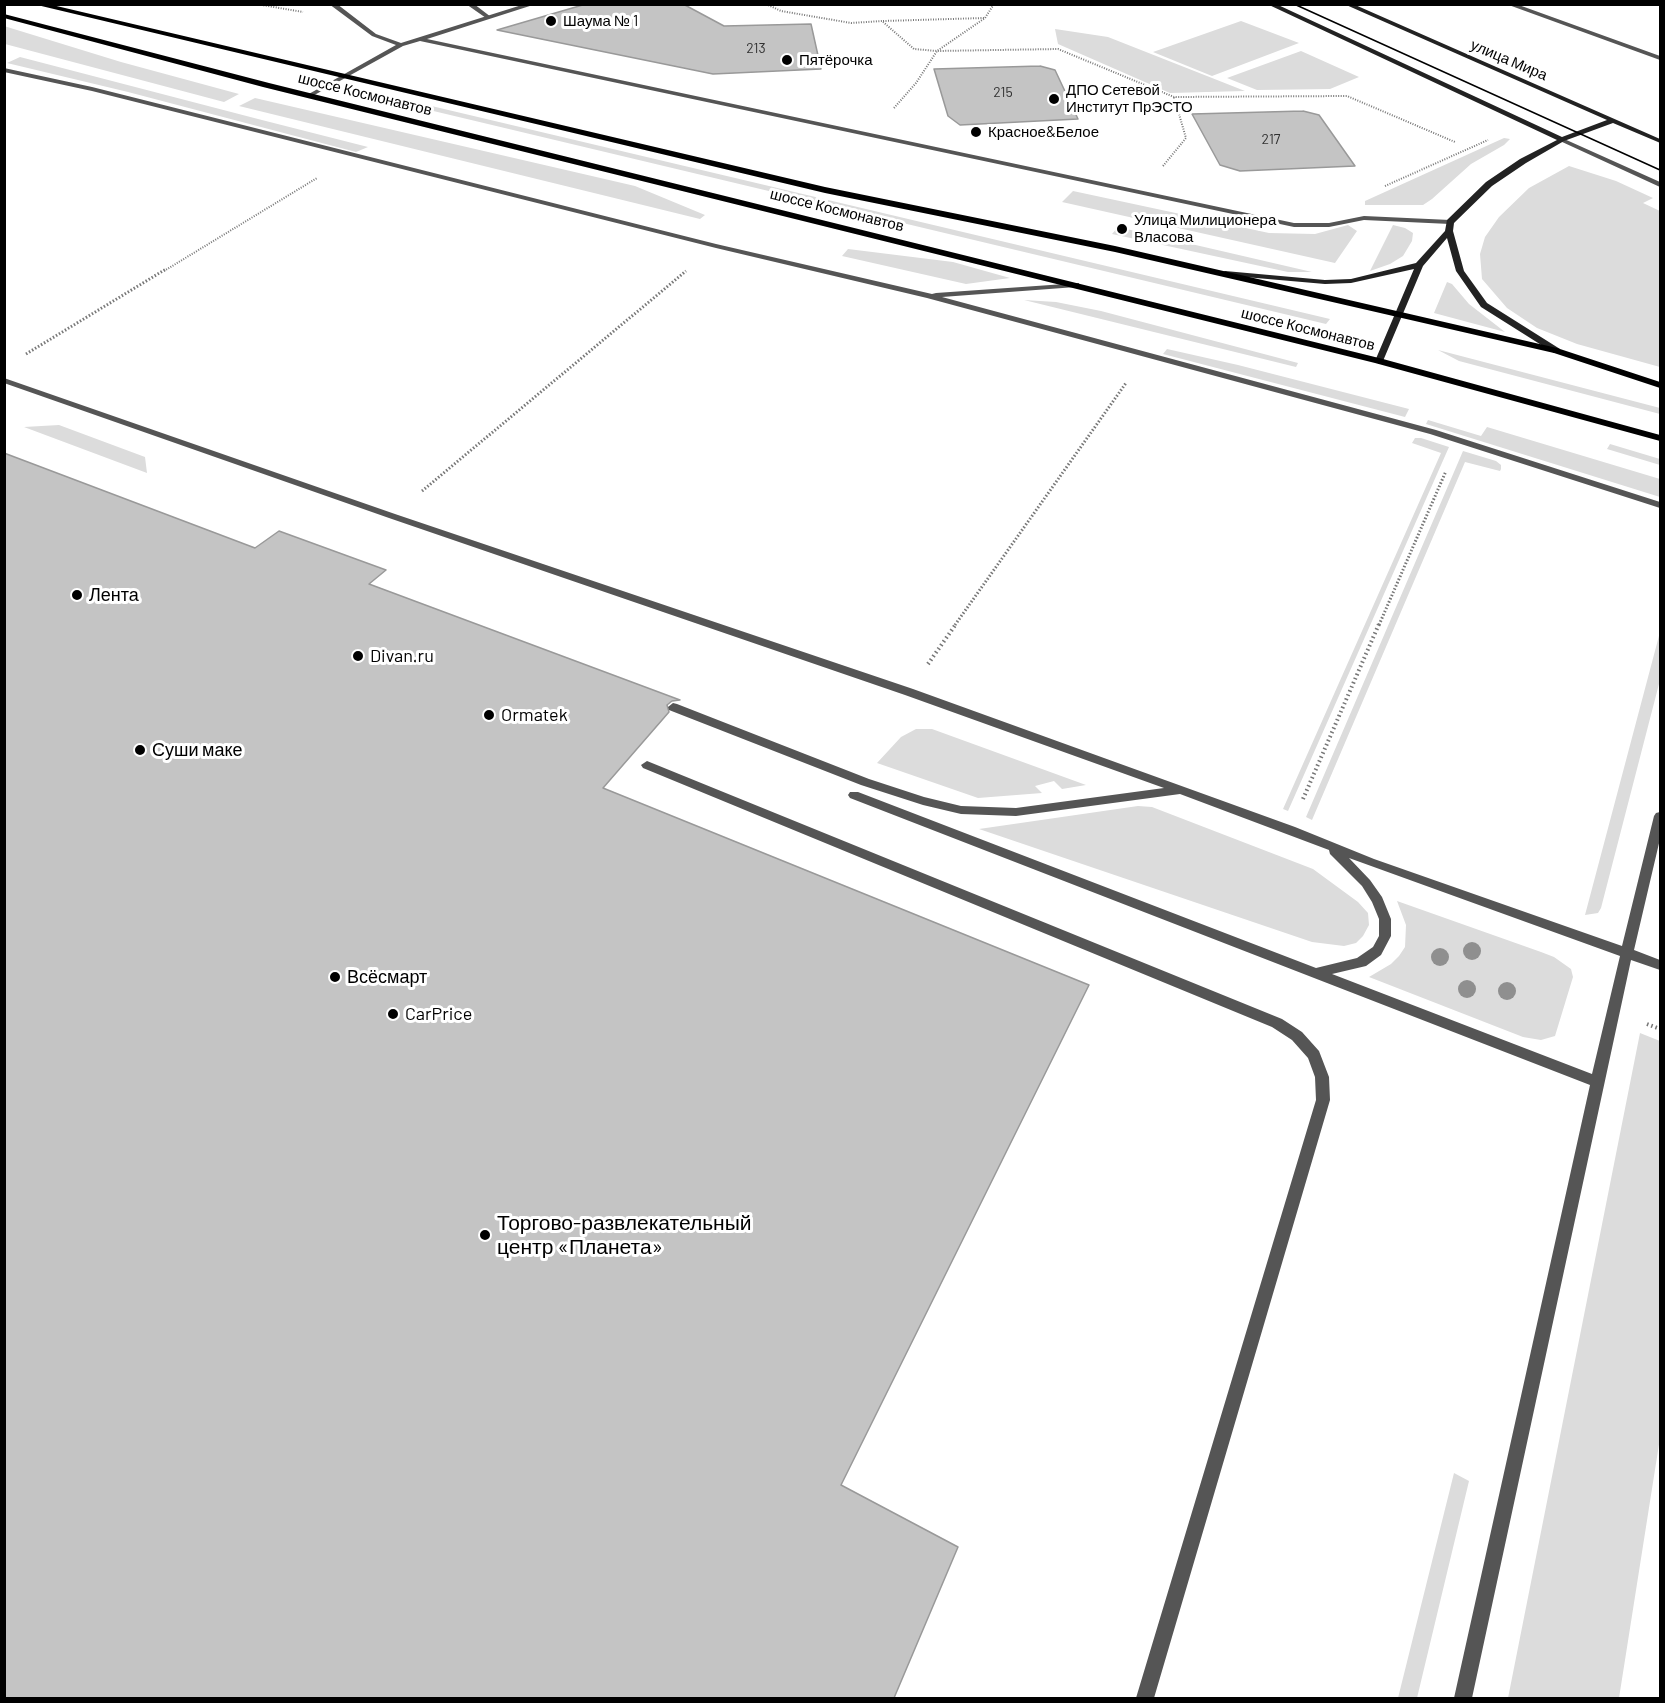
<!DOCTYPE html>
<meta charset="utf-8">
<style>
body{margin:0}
#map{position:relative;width:1665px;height:1703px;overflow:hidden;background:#fff;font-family:Barlow,sans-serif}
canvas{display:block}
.frame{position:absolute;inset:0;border:6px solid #000;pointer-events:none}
</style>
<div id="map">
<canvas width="1665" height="1703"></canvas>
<div class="frame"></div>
</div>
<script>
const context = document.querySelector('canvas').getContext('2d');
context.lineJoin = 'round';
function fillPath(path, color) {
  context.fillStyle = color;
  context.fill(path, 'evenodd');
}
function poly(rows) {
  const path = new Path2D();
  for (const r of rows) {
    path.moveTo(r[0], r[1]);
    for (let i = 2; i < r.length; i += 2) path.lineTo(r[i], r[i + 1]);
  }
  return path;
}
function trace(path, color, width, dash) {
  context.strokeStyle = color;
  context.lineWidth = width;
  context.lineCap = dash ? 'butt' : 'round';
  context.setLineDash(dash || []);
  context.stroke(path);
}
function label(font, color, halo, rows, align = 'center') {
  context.font = font + ' Barlow,sans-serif';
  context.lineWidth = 6;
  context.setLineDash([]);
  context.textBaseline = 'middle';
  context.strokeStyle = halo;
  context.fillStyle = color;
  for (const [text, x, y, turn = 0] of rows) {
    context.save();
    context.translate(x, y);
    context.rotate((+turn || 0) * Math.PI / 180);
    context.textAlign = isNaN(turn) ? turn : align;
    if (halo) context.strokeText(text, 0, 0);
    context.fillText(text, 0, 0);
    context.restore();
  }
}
fillPath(poly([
 [1241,21,1299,43,1212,76,1153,52],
 [4,26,121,62,239,94,224,102,5,44],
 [1055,29,1108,37,1245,91,1170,93,1058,44],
 [1301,51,1359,77,1330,89,1257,90,1227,78],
 [20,57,258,119,368,147,356,152,128,92,7,63],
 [364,90,1330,319,1326,324,358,93],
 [255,98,635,186,705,215,700,219,239,106],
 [1504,138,1510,139,1504,145,1471,164,1432,199,1423,205,1365,205,1365,201],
 [1569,166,1616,181,1653,198,1643,203,1660,211,1660,367,1577,344,1537,328,1507,308,1482,279,1480,254,1485,237,1499,217,1529,188],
 [1073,191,1269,233,1315,234,1348,225,1357,231,1335,263,1062,202],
 [1393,225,1405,228,1413,233,1412,241,1403,256,1390,264,1370,271],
 [1118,227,1312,272,1288,272,1112,234],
 [848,249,953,262,1010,278,966,284,842,256],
 [1447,282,1452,284,1469,304,1505,332,1434,313],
 [1024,300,1056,302,1101,311,1298,363,1296,367],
 [1167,349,1238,365,1409,409,1405,417,1163,354],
 [1438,350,1660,408,1660,414,1459,361],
 [1428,420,1481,436,1487,427,1660,479,1660,497,1426,424],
 [59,425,145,457,147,473,24,427],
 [1415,438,1421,438,1449,447,1288,811,1283,809,1441,453,1412,443],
 [1610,444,1660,459,1660,465,1607,449],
 [1463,451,1496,461,1501,465,1501,469,1500,471,1465,462,1312,820,1306,817],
 [1660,632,1660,680,1601,908,1598,913,1585,915],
 [916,729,932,729,1086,785,1062,789,1054,781,1035,786,1042,793,978,798,877,763,901,737],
 [1138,806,1152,807,1313,869,1358,902,1368,913,1369,925,1363,936,1356,943,1344,946,1312,942,979,829],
 [1397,901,1541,952,1554,957,1571,969,1573,977,1555,1036,1541,1040,1523,1037,1369,977,1391,964,1399,956,1405,947,1406,925],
 [1640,1033,1660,1041,1660,1438,1619,1698,1508,1698],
 [1454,1473,1469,1481,1417,1698,1398,1698]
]), '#dcdcdc');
const building = poly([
 [586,4,683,4,724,26,811,24,821,69,713,74,497,30,586,4],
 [1040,66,1055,70,1078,119,960,125,948,116,934,69,1040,66],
 [1303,111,1319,115,1355,166,1240,171,1220,165,1192,114,1303,111],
 [4,453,255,548,279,531,386,570,369,584,680,700,672,701,667,705,669,712,603,788,1089,985,841,1485,958,1547,894,1698,4,1698,4,453]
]);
fillPath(building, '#c4c4c4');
trace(building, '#999', 1.5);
trace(poly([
 [256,4,303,12],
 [766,4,781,11,851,23,882,21,914,49,937,51,1058,49,1174,97,1347,96,1455,142],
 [883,21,984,18],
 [894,108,916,83,937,51,985,18,994,4],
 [1163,166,1186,138,1174,97],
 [1385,186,1488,140],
 [164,271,317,178]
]), '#777', 2, [1, 1.5]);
trace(poly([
 [26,354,166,269],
 [422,491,686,271],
 [955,625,1126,383],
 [1379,625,1446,471]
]), '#777', 3, [1.5, 2]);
trace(poly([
 [928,664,956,624],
 [1303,799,1379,624],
 [1647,1024,1660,1029]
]), '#777', 4, [1.5, 3]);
fillPath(poly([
 [466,4,474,4,491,17,486,18,466,4],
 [4,68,92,87,716,244,932,294,936,293,1079,283,1079,287,1076,287,942,297,1436,430,1660,502,1660,508,1430,434,927,298,716,248,92,91,4,72,4,68],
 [1562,138,1660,182,1660,187,1560,141,1558,140,1562,138],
 [4,378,395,514,913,689,1295,827,1374,859,1622,946,1654,816,1656,813,1660,812,1660,839,1634,950,1660,960,1660,970,1631,960,1472,1698,1454,1698,1590,1085,850,798,848,795,850,792,858,792,1316,968,1357,958,1373,947,1379,936,1379,919,1372,902,1362,886,1330,854,1329,850,1180,794,1016,816,961,814,923,805,861,785,669,710,668,707,673,703,677,704,869,779,924,797,961,806,1016,808,1164,788,905,695,389,518,4,383,4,378],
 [1349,858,1620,956,1592,1074,1332,974,1366,966,1381,955,1391,936,1391,919,1382,897,1370,880,1349,858],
 [647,761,1282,1019,1302,1032,1319,1051,1329,1077,1330,1100,1154,1698,1136,1698,1316,1100,1315,1077,1308,1058,1292,1040,1272,1027,643,768,641,765,647,761]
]), '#555');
fillPath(poly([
 [329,4,337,4,376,34,401,43,525,4,536,4,427,39,1294,223,1329,223,1364,216,1450,220,1454,222,1450,224,1364,220,1329,227,1294,227,420,41,403,46,309,98,306,96,307,95,396,45,372,36,329,4],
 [1506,4,1516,4,1660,56,1660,60,1506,4]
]), '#555');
fillPath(poly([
 [1267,4,1276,4,1562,137,1607,120,1344,4,1353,4,1660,139,1660,143,1658,142,1613,123,1564,141,1526,163,1492,186,1454,223,1453,231,1464,271,1487,303,1560,349,1560,353,1554,353,1481,307,1456,271,1447,238,1423,266,1383,361,1379,364,1375,361,1414,269,1351,283,1325,284,1222,275,1221,273,1225,271,1325,280,1351,279,1416,263,1445,231,1447,220,1486,182,1520,159,1557,140,1267,4]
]), '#222');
fillPath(poly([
 [33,4,48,4,825,187,1115,246,1557,348,1660,382,1660,388,1554,353,1115,252,825,193,33,4],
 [4,14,269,83,1383,359,1660,435,1660,441,1375,363,263,87,4,18,4,14]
]), '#000');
trace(poly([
 [1294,4,1660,170]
]), '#000', 1.5);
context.fillStyle = '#8f8f8f';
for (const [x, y] of [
 [1472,951],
 [1440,957],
 [1467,989],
 [1507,991]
]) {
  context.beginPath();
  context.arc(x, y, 9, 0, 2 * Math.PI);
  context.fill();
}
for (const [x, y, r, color] of [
 [551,21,6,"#000"],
 [787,60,6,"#000"],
 [1054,99,6,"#000"],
 [976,132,6,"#000"],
 [1122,229,6,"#000"],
 [77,595,6,"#000"],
 [358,656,6,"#000"],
 [489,715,6,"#000"],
 [140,750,6,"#000"],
 [335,977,6,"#000"],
 [393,1014,6,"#000"],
 [485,1235,6,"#000"]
]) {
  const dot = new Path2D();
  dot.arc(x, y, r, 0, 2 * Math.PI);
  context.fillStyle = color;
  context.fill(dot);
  trace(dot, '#fff', 2);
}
label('14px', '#313131', null, [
 ["213",756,48],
 ["215",1003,92],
 ["217",1271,139]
]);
label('15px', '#000', '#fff', [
 ["Шаума № 1",563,21],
 ["Пятёрочка",799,60],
 ["ДПО Сетевой",1066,90],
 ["Институт ПрЭСТО",1066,107],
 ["Красное&Белое",988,132],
 ["Улица Милиционера",1134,220],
 ["Власова",1134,237]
], 'left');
label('15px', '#000', '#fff', [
 ["улица Мира",1509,60,23],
 ["шоссе Космонавтов",365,94,14],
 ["шоссе Космонавтов",837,210,14],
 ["шоссе Космонавтов",1308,329,14]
]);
label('18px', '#000', '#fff', [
 ["Лента",89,595],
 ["Divan.ru",370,656],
 ["Ormatek",501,715],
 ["Суши маке",152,750],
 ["Всёсмарт",347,977],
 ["CarPrice",405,1014]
], 'left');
label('21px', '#000', '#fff', [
 ["Торгово-развлекательный",497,1223],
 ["центр «Планета»",497,1247]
], 'left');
</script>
